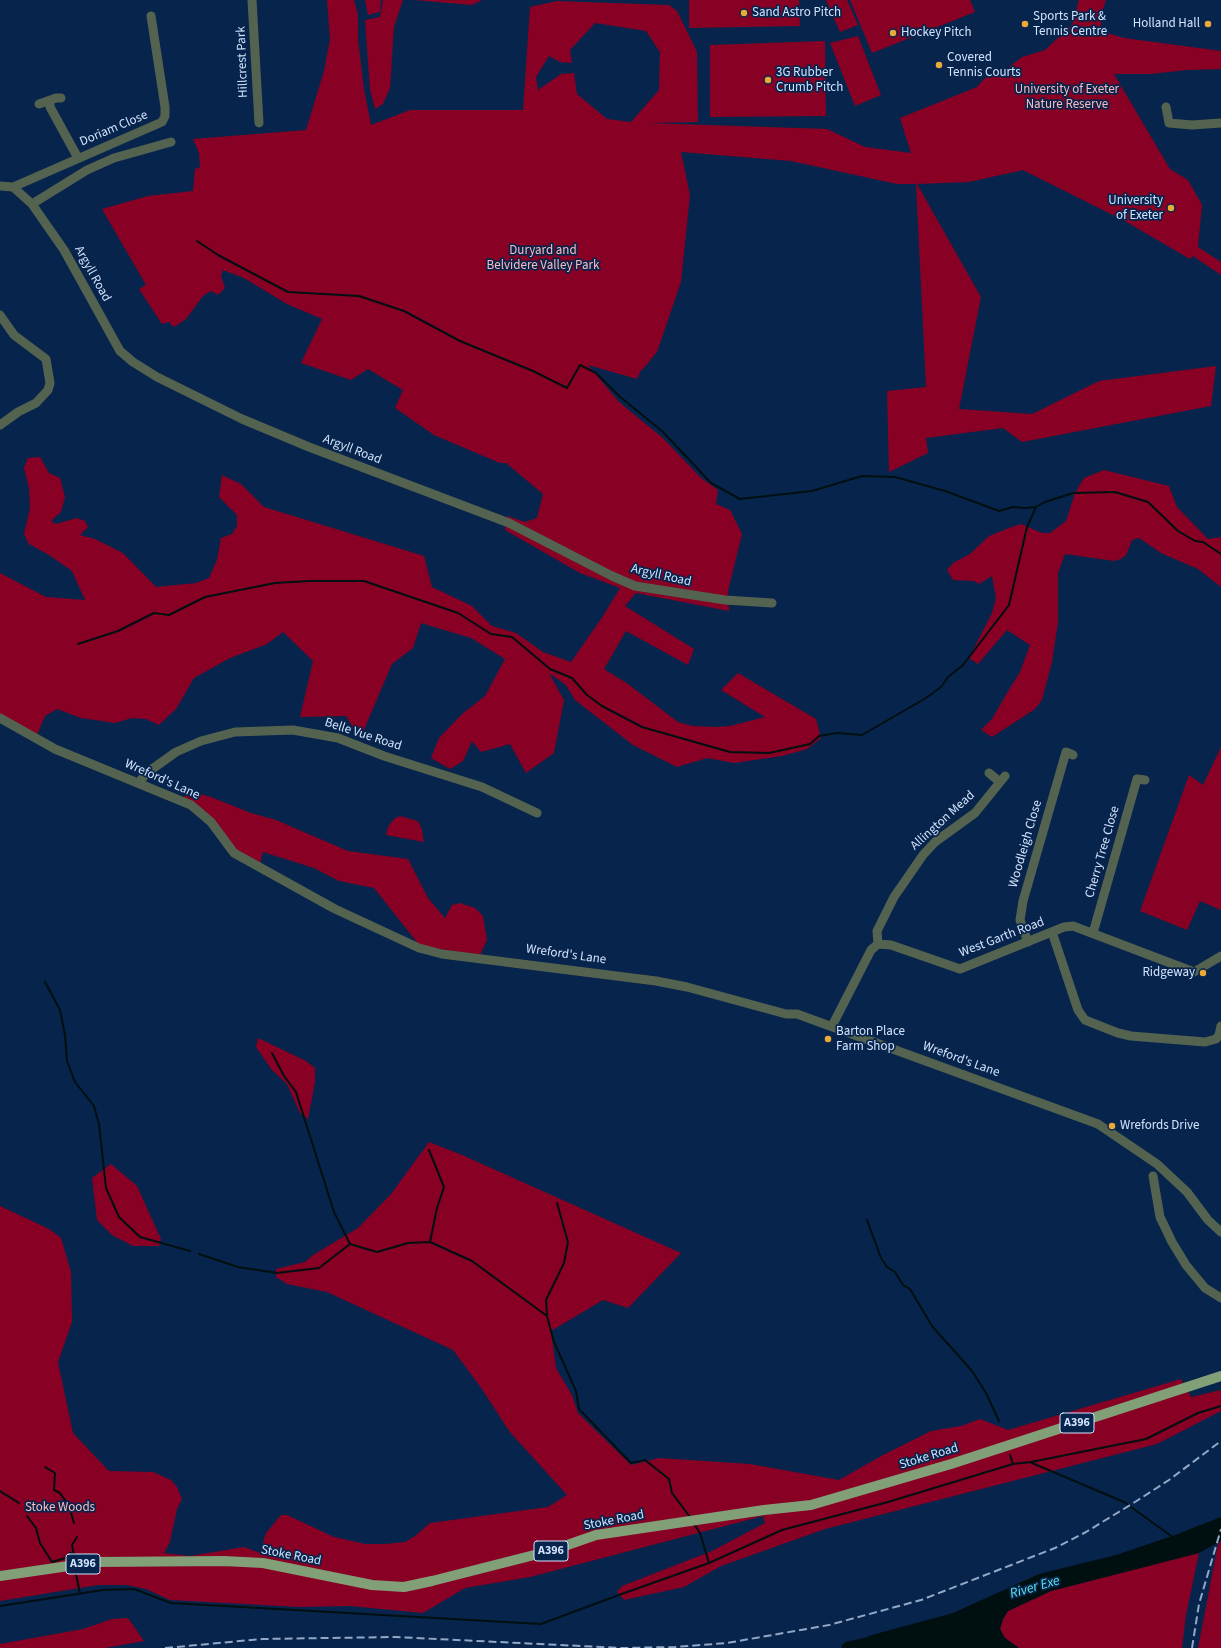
<!DOCTYPE html>
<style>
body{margin:0}
canvas{display:block;background:#07244c}
</style>
<canvas width="1221" height="1648"></canvas>
<script>
const context = document.querySelector('canvas').getContext('2d');
context.lineJoin = 'round';
function fillPath(path, color) {
  context.fillStyle = color;
  context.fill(path, 'evenodd');
}
function poly(rows) {
  const path = new Path2D();
  for (const r of rows) {
    path.moveTo(r[0], r[1]);
    for (let i = 2; i < r.length; i += 2) path.lineTo(r[i], r[i + 1]);
  }
  return path;
}
function trace(path, color, width, dash) {
  context.strokeStyle = color;
  context.lineWidth = width;
  context.lineCap = dash ? 'butt' : 'round';
  context.setLineDash(dash || []);
  context.stroke(path);
}
function label(font, color, halo, rows, align = 'center') {
  context.font = font + ' "Source Sans 3",sans-serif';
  context.lineWidth = 3.5;
  context.setLineDash([]);
  context.textBaseline = 'middle';
  context.strokeStyle = halo;
  context.fillStyle = color;
  for (const [text, x, y, turn = 0] of rows) {
    context.save();
    context.translate(x, y);
    context.rotate((+turn || 0) * Math.PI / 180);
    context.textAlign = isNaN(turn) ? turn : align;
    if (halo) context.strokeText(text, 0, 0);
    context.fillText(text, 0, 0);
    context.restore();
  }
}
fillPath(poly([
 [327,0,354,0,358,14,358,39,364,89,371,125,410,110,523,110,530,7,557,1,669,5,677,11,697,52,698,122,648,123,827,129,865,147,911,153,900,118,977,87,984,79,1005,70,1022,57,1045,50,1072,25,1079,0,1106,0,1103,9,1100,31,1124,38,1221,51,1221,69,1187,70,1151,74,1114,74,1170,169,1188,180,1202,205,1198,247,1221,262,1221,275,1193,256,1190,259,1123,220,1023,170,969,182,917,184,981,297,959,409,1032,414,1099,381,1216,366,1211,406,1022,442,1003,428,926,438,928,453,889,472,887,391,926,387,916,184,897,184,791,161,681,152,690,195,681,282,657,352,643,369,641,370,637,379,588,365,619,402,663,438,701,478,718,490,716,504,730,510,742,534,728,591,729,611,636,593,625,606,694,649,688,665,626,631,604,669,628,684,678,722,692,726,716,727,730,726,765,717,721,690,738,673,816,719,821,738,807,749,782,756,734,763,707,758,677,767,633,745,575,700,566,685,549,673,564,700,554,753,526,773,510,744,481,752,472,741,463,761,450,769,431,758,439,738,462,714,485,696,505,659,471,638,421,623,413,648,392,664,360,739,346,716,300,717,313,661,283,632,267,644,230,658,194,678,176,709,159,725,146,719,132,718,115,723,81,718,57,709,45,716,37,735,0,715,0,573,46,597,85,600,72,571,49,555,29,544,24,534,30,508,29,488,24,468,28,458,40,457,49,473,60,478,65,497,61,512,51,521,56,524,77,518,85,521,88,527,80,535,95,539,123,553,156,587,196,583,209,578,217,560,221,538,232,534,237,526,237,515,219,497,222,475,241,484,264,507,424,556,432,587,472,606,492,626,516,633,543,652,571,662,603,616,620,588,580,573,505,530,507,516,525,522,537,518,543,494,506,463,500,463,434,435,395,408,403,390,368,369,351,380,301,363,322,319,287,304,244,278,223,270,221,276,225,288,218,295,211,291,203,296,186,319,174,327,169,322,162,324,139,289,146,285,102,209,148,196,193,191,195,169,200,167,199,153,193,139,306,130,324,71,330,39],
 [595,23,646,31,660,52,659,90,631,122,607,119,577,94,574,73,561,74,538,90,536,77,549,56,560,62,572,63,570,50],
 [365,0,381,0,380,12,368,15],
 [383,0,403,0,394,27,390,88,383,104,375,109,370,90,365,20,380,17],
 [414,0,482,0,472,5],
 [689,0,799,0,800,26,689,28],
 [826,0,847,0,858,25,840,32],
 [850,0,970,0,975,12,872,53],
 [858,36,881,95,855,106,830,43],
 [825,41,826,116,710,117,710,45],
 [1104,470,1169,486,1177,507,1208,539,1221,537,1221,587,1198,569,1161,553,1139,538,1132,540,1126,555,1121,559,1114,561,1065,554,1058,573,1058,622,1052,662,1042,700,1035,709,992,737,981,730,992,719,1010,688,1020,672,1030,645,1007,630,978,664,969,658,992,613,996,598,992,576,979,584,974,581,953,580,947,570,953,563,970,554,989,536,1009,528,1021,524,1042,533,1050,533,1066,521,1075,493,1084,478],
 [1221,747,1221,910,1200,901,1187,930,1140,911,1189,775,1203,785],
 [189,791,211,797,251,813,276,820,348,851,408,859,428,898,445,918,452,905,460,903,475,908,483,916,487,940,480,955,420,946,374,888,339,881,314,868,263,852,260,864,240,854,205,811,182,799],
 [400,816,418,821,422,830,424,842,386,835,388,827,394,819],
 [258,1038,306,1061,315,1068,315,1082,308,1119,300,1113,287,1084,272,1070,256,1047],
 [429,1142,462,1155,681,1253,628,1308,603,1300,551,1331,556,1368,572,1395,578,1413,631,1465,659,1458,750,1464,839,1480,883,1455,931,1431,961,1426,980,1419,1008,1430,1181,1379,1191,1397,1221,1390,1221,1411,1157,1444,825,1529,721,1566,684,1587,624,1600,617,1592,622,1586,712,1551,765,1523,763,1516,530,1577,465,1588,423,1613,350,1606,299,1607,170,1600,146,1589,126,1585,98,1585,0,1601,0,1206,49,1229,61,1238,71,1272,72,1322,58,1362,73,1433,109,1471,153,1472,171,1480,177,1487,182,1499,177,1509,170,1542,164,1553,190,1556,244,1547,260,1553,266,1533,281,1515,287,1515,334,1537,365,1544,385,1544,405,1542,415,1536,430,1523,548,1507,567,1495,509,1431,482,1389,453,1350,327,1292,287,1284,276,1277,276,1269,305,1262,313,1255,358,1228,391,1194],
 [111,1164,137,1186,161,1239,159,1246,133,1246,112,1235,97,1220,92,1178],
 [1221,1541,1221,1648,1198,1648,1218,1544],
 [1199,1553,1186,1615,1182,1648,1019,1648,1005,1638,1000,1629,1003,1619,1008,1611,1051,1591],
 [128,1618,144,1641,105,1648,0,1648,0,1644,83,1629,112,1619]
]), '#880024');
fillPath(poly([
 [1221,1517,1221,1541,1199,1553,1051,1591,1008,1611,1003,1619,1000,1629,1005,1638,1019,1648,874,1648,868,1636,953,1613,1039,1574,1116,1555,1175,1535]
]), '#000f10');
trace(poly([
 [197,241,218,255,288,292,359,296,404,311,460,341,533,371,567,388,580,365,596,373,619,396,663,432,711,483,740,499,812,491,862,476,895,477,945,491,999,511,1013,507,1025,508,1036,507,1045,502,1073,493,1115,492,1148,502,1178,531,1195,541,1203,542,1221,554],
 [78,644,118,631,154,613,169,615,205,597,275,583,309,581,364,581,458,613,491,634,512,637,550,669,572,678,587,695,602,706,642,727,730,752,769,753,810,744,819,736,837,733,862,735,926,698,941,687,948,677,963,665,1009,605,1027,527,1036,507],
 [45,982,60,1010,65,1035,67,1061,75,1082,94,1106,99,1124,106,1188,119,1217,140,1237,190,1251],
 [272,1053,284,1076,296,1092,334,1212,350,1244,377,1252,408,1243,430,1242,472,1261,547,1316,554,1342,576,1391,579,1409,631,1463,645,1460,669,1479,672,1493,690,1517],
 [429,1150,444,1187,437,1208,430,1242],
 [867,1220,881,1258,887,1267,895,1272,903,1285,910,1289,932,1326,972,1371,986,1393,999,1421],
 [199,1254,238,1267,277,1273,319,1268,350,1244],
 [547,1316,546,1300,564,1263,568,1242,557,1203],
 [1010,1455,1013,1464],
 [1032,1463,1124,1502,1174,1538],
 [45,1467,55,1473,54,1490,60,1493,69,1506,74,1523],
 [0,1491,19,1503],
 [27,1516,36,1528,40,1543,52,1562,65,1558,70,1553,75,1555],
 [694,1524,700,1533,709,1563],
 [75,1560,72,1545,77,1537],
 [76,1574,80,1594],
 [0,1606,103,1590,134,1589,171,1603,541,1624,616,1596,709,1563,782,1530,888,1502,1013,1464,1031,1462,1146,1439,1198,1413,1221,1406]
]), '#000f10', 2);
trace(poly([
 [848,1648,889,1639]
]), '#000f10', 13);
trace(poly([
 [252,0,259,123],
 [50,101,50,107,78,158],
 [39,104,56,98,61,98],
 [1166,107,1169,123,1192,125,1221,123],
 [0,186,13,187,162,122,165,116,165,107,151,16],
 [13,187,32,204,64,250,120,351,133,362,157,377,242,419,309,447,509,523,612,576,635,586,725,600,772,603],
 [32,204,87,170,114,158,171,142],
 [0,315,14,335,46,359,50,383,48,390,36,403,18,412,0,425],
 [0,718,55,749,191,805,211,822,234,853,335,909,419,948,442,954,656,981,687,987,786,1014,797,1014,1098,1124,1157,1164,1187,1192,1208,1220,1221,1232],
 [989,773,1000,782],
 [138,783,148,772,176,752,201,741,235,732,293,730,338,738,384,756,482,787,537,813],
 [1052,932,1078,1010,1085,1020,1118,1033,1131,1036,1205,1042,1216,1039,1219,1035,1221,1026],
 [1093,933,1137,779,1145,780],
 [1028,942,1020,920,1023,901,1066,752,1073,755],
 [878,944,877,931,894,897,923,855,935,842,975,813,1005,776],
 [832,1026,871,950,878,944,891,945,960,969,1064,927,1073,926,1194,972,1221,956],
 [1153,1176,1160,1217,1172,1242,1186,1265,1205,1288,1221,1298]
]), '#54634f', 9);
trace(poly([
 [0,1576,96,1562,224,1561,263,1563,372,1585,404,1587,432,1581,550,1551,596,1535,764,1510,811,1505,951,1464,1221,1376]
]), '#81a077', 10);
trace(poly([
 [165,1648,262,1639,395,1637,622,1648,675,1647,727,1643,829,1625,921,1600,1055,1548,1086,1532,1135,1502,1169,1480,1221,1441],
 [1192,1648,1199,1604,1221,1529]
]), '#93a8c6', 2, [8, 4]);
for (const [x, y, r, color] of [
 [744,13,4,"#eaaa38"],
 [1025,24,4,"#eaaa38"],
 [1208,24,4,"#eaaa38"],
 [893,33,4,"#eaaa38"],
 [939,65,4,"#eaaa38"],
 [768,80,4,"#eaaa38"],
 [1171,208,4,"#eaaa38"],
 [1203,973,4,"#eaaa38"],
 [828,1039,4,"#eaaa38"],
 [1112,1126,4,"#eaaa38"]
]) {
  const dot = new Path2D();
  dot.arc(x, y, r, 0, 2 * Math.PI);
  context.fillStyle = color;
  context.fill(dot);
  trace(dot, '#07244c', 1.5);
}
for (const [x, y, w] of [
 [1077,1423,34],
 [551,1551,34],
 [83,1564,34]
]) {
  const box = new Path2D();
  box.roundRect(x - w / 2, y - 10, w, 20, 3);
  context.fillStyle = '#07244c';
  context.fill(box);
  trace(box, '#d2e4fe', 1);
}
label('bold 12px', '#d2e4fe', null, [
 ["A396",1077,1423],
 ["A396",551,1551],
 ["A396",83,1564]
]);
label('13px', '#d2e4fe', '#07244c', [
 ["Sand Astro Pitch",752,13],
 ["Sports Park &",1033,17],
 ["Tennis Centre",1033,32],
 ["Holland Hall",1200,24,"right"],
 ["Hockey Pitch",901,33],
 ["Covered",947,58],
 ["Tennis Courts",947,73],
 ["3G Rubber",776,73],
 ["Crumb Pitch",776,88],
 ["University",1163,201,"right"],
 ["of Exeter",1163,216,"right"],
 ["Ridgeway",1195,973,"right"],
 ["Barton Place",836,1032],
 ["Farm Shop",836,1047],
 ["Wrefords Drive",1120,1126]
], 'left');
label('13px', '#d2e4fe', '#07244c', [
 ["Hillcrest Park",243,62,-92],
 ["Doriam Close",114,129,-23],
 ["Argyll Road",92,274,61],
 ["Argyll Road",352,450,21],
 ["Argyll Road",661,576,13],
 ["Belle Vue Road",363,735,18],
 ["Wreford's Lane",162,780,24],
 ["Allington Mead",943,821,-42],
 ["Woodleigh Close",1026,844,-74],
 ["Cherry Tree Close",1103,852,-74],
 ["West Garth Road",1002,938,-21],
 ["Wreford's Lane",566,955,8],
 ["Wreford's Lane",961,1060,20],
 ["Stoke Road",929,1457,-17],
 ["Stoke Road",614,1521,-11],
 ["Stoke Road",291,1556,11]
]);
label('13px', '#febabb', '#07244c', [
 ["University of Exeter",1067,90],
 ["Nature Reserve",1067,105],
 ["Duryard and",543,251],
 ["Belvidere Valley Park",543,266],
 ["Stoke Woods",60,1508]
]);
label('italic 14px', '#5ce5e8', '#07244c', [
 ["River Exe",1035,1588,-16]
]);
</script>
